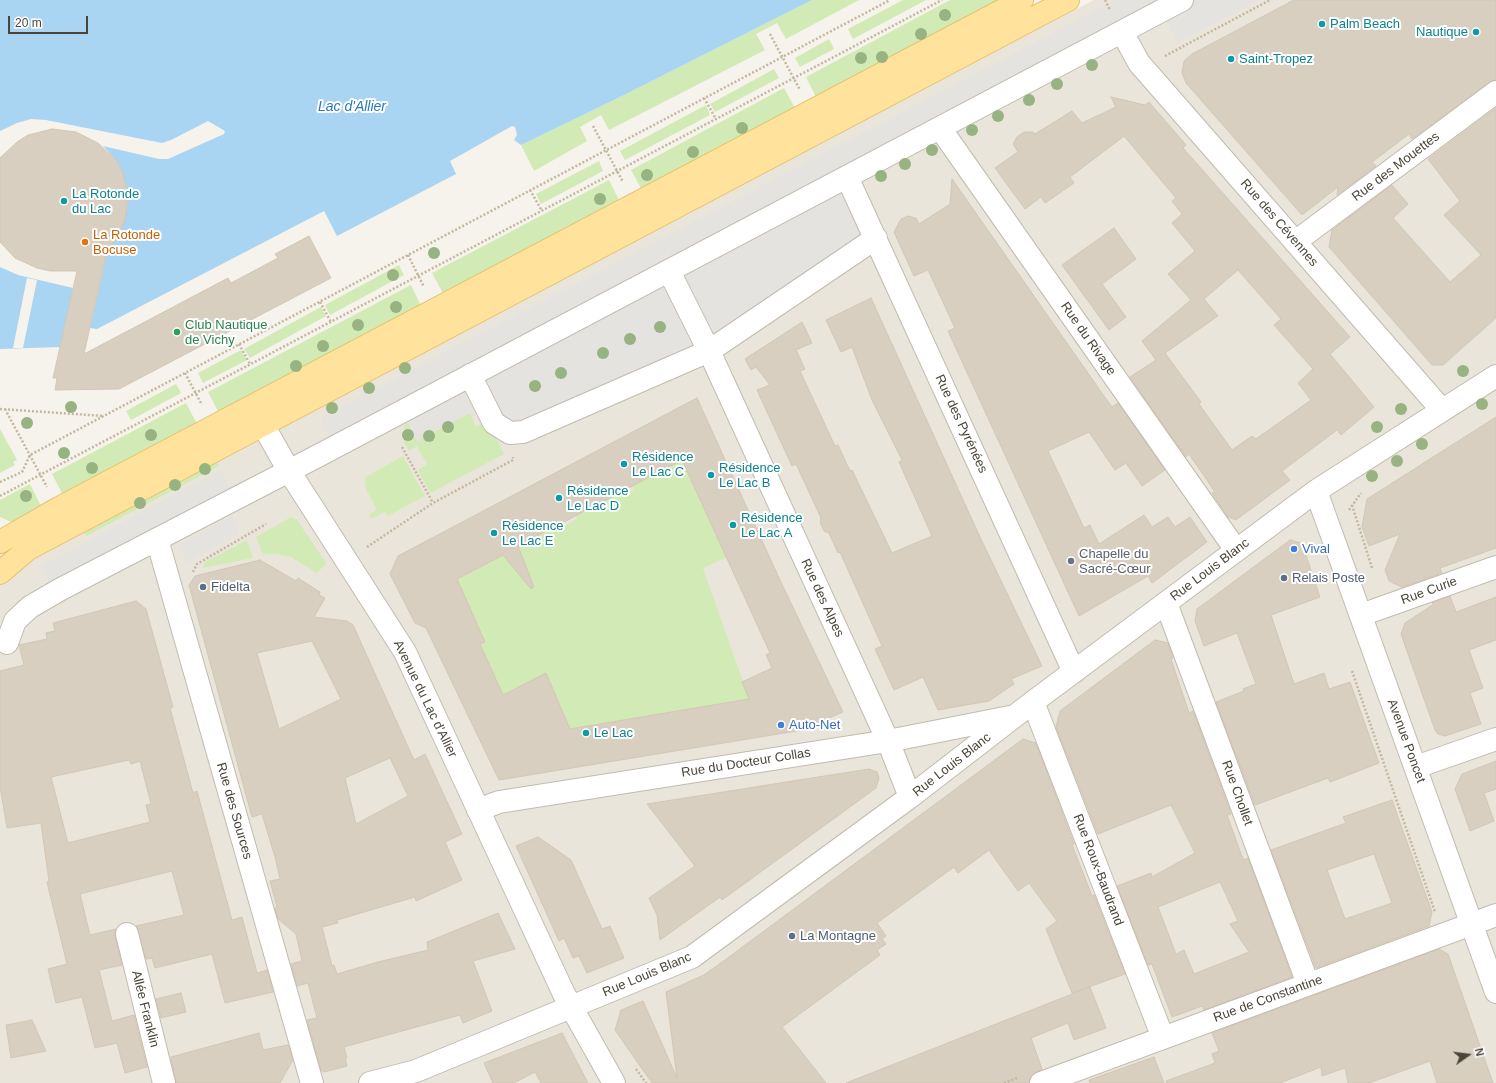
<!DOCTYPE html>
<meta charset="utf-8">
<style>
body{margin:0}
#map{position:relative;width:1496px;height:1083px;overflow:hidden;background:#f6f3ec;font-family:Arial,sans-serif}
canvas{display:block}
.north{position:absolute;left:1448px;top:1035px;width:40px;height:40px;-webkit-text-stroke:3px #fff;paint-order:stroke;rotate:76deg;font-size:11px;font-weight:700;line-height:16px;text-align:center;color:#4b4439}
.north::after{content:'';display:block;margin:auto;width:14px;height:18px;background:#4b4439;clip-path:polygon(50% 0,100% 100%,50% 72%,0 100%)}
.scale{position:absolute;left:8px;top:16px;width:80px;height:18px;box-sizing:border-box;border:2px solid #4b4439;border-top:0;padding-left:5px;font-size:12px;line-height:14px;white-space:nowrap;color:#4b4439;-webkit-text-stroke:3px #fff;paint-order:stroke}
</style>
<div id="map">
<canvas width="1496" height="1083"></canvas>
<div class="north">N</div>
<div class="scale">20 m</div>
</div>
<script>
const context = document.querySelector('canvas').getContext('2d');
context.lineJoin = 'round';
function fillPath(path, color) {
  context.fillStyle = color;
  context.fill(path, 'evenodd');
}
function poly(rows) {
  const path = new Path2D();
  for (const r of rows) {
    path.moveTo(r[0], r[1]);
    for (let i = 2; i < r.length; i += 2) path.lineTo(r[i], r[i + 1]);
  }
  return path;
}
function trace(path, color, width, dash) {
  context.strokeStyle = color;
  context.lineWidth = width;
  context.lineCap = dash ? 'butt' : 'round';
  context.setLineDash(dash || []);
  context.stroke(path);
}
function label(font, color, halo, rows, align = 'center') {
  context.font = font + ' Arial,sans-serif';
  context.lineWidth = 4;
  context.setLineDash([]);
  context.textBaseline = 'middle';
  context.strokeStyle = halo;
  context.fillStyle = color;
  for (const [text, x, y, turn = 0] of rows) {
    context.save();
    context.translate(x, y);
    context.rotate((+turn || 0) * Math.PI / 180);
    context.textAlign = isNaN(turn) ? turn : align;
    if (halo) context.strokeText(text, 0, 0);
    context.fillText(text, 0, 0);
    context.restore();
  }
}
fillPath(poly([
 [1094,0,1496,0,1496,1083,0,1083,0,529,26,558]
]), '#eae5da');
fillPath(poly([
 [812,0,859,0,786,39,777,23,756,34,765,50,609,130,601,115,580,127,587,141,534,171,521,145,618,98],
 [903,0,926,0,853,39,848,29],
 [950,0,1007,0,818,101,806,77],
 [829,39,834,49,800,67,795,58],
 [774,69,779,78,715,112,710,104],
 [784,88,796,110,643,192,631,170],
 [706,105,710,115,625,160,620,151],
 [599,161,603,171,541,204,536,194],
 [609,180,621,204,445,297,432,273],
 [399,265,404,275,330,315,325,305],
 [411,285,422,308,220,415,208,392],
 [321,307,326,316,250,358,244,349],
 [241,350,247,360,203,383,198,373],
 [176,384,181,393,131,420,126,411],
 [186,403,198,426,64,497,52,474],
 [470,413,476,426,483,423,495,436,504,454,430,493,418,470,427,464,417,446,409,451,403,440,405,424,407,421,435,431],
 [0,429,17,460,13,462,15,465,0,473],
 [403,456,425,496,388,516,385,512,371,519,369,514,377,510,366,489,365,479,367,476],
 [215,459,219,466,86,536,82,528],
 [682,460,727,557,703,568,749,699,570,729,546,673,503,694,480,644,484,642,456,580,503,555,506,558,520,550,518,546,561,525,562,527,577,519,576,516,618,494,620,497,634,490,632,486],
 [30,484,42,508,21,519,11,522,0,517,0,500],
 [291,517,297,520,326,563,317,573,291,557,276,554,263,554,256,537],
 [247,540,253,558,202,568,205,562]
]), '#d2eab5');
fillPath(poly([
 [1115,0,1259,0,1178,43,1161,11,847,176,876,238,709,351,523,432,478,414,472,417,470,413,417,441,396,401,329,437,320,418],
 [220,470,230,488,50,584,41,566],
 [231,516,240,533,187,563,178,545]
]), '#e5e3e0');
fillPath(poly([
 [0,0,812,0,618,98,521,145,514,140,517,135,515,127,512,126,450,161,456,174,337,236,324,211,97,329,90,328,104,265,103,264,106,251,120,231,127,207,128,195,122,171,116,160,103,146,159,159,168,159,224,134,225,131,208,121,171,140,162,143,46,120,31,119,17,123,0,131],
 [0,267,18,275,73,288,60,347,0,349]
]), '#a9d4f2');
fillPath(poly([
 [27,278,37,280,23,348,13,348]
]), '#f6f3ec');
const building = poly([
 [1294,0,1496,0,1496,80,1489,82,1412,139,1409,134,1372,162,1376,166,1337,195,1338,187,1302,215,1186,83,1182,73,1184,61,1192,54,1294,0],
 [1111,97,1145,105,1149,102,1186,145,1183,148,1350,337,1330,354,1374,407,1341,435,1337,430,1282,471,1290,480,1236,520,1228,517,1212,493,1215,492,1189,454,1186,457,1130,377,1156,360,1142,341,1191,300,1168,274,1195,251,1172,223,1182,214,1172,201,1176,198,1124,136,1070,177,1074,183,1045,203,1041,197,1025,209,995,168,1018,152,1013,144,1017,137,1024,132,1033,132,1035,134,1072,111,1082,123,1116,107,1111,97],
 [1238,270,1281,319,1274,325,1313,369,1298,383,1311,400,1256,439,1252,436,1232,450,1199,404,1201,402,1165,353,1218,316,1204,299,1238,270],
 [1496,108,1496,318,1443,365,1432,365,1329,247,1332,230,1392,185,1408,204,1393,218,1450,282,1481,255,1444,215,1460,201,1428,159,1496,108],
 [52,129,76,132,98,143,116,160,122,171,128,195,125,220,114,242,107,250,84,354,228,278,231,283,278,258,275,254,309,236,331,278,119,389,55,390,57,378,53,378,77,271,50,271,37,268,15,258,0,242,0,158,17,142,28,135,52,129],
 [952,179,1104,396,1112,407,1118,403,1165,470,1142,486,1126,463,1115,470,1089,432,1048,451,1084,528,1090,525,1099,544,1144,515,1152,527,1168,517,1175,527,1190,517,1207,542,1152,583,1148,576,1079,616,948,331,955,328,928,270,914,276,894,232,901,219,908,216,916,218,919,224,950,204,952,179],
 [1114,228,1136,259,1102,284,1126,317,1109,330,1062,265,1114,228],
 [871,298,979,535,1042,666,1011,679,1014,684,989,701,938,710,923,677,894,690,875,649,882,646,840,552,838,553,829,533,824,531,820,522,821,518,796,464,792,466,757,390,770,385,756,367,751,370,745,359,802,322,812,343,796,350,805,369,800,371,835,446,838,445,850,471,852,470,892,553,932,536,899,462,902,460,872,400,852,347,841,352,826,320,871,298],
 [697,398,779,578,843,712,827,719,815,728,499,780,426,628,415,623,390,574,398,556,697,398],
 [682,460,770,653,766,655,772,668,742,682,749,699,570,729,546,673,503,695,480,644,485,642,457,579,503,555,531,589,534,587,518,546,682,460],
 [1496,417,1496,548,1440,568,1442,573,1402,587,1389,581,1385,570,1400,534,1369,546,1362,527,1367,499,1496,417],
 [1290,540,1302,543,1320,597,1271,615,1294,684,1324,673,1329,689,1350,682,1379,763,1330,782,1328,778,1255,805,1216,702,1244,691,1243,689,1256,684,1237,633,1204,646,1195,621,1197,609,1290,540],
 [260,560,296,581,298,578,320,592,319,595,325,598,314,617,347,621,353,625,414,760,425,754,462,834,445,842,462,880,416,901,415,897,337,920,338,923,322,927,332,966,334,965,337,974,378,962,428,950,427,942,498,913,515,949,473,961,492,1011,463,1023,460,1015,344,1047,347,1058,345,1058,347,1066,324,1072,321,1070,307,1020,317,1018,308,983,297,986,291,964,302,961,296,934,278,919,275,908,277,907,270,881,280,879,275,857,262,814,252,817,189,585,195,576,260,560],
 [312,641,341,699,279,729,257,653,312,641],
 [390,758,408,796,356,824,345,778,390,758],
 [1450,596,1456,612,1496,597,1496,640,1469,650,1483,688,1470,693,1481,724,1445,736,1438,734,1435,730,1401,634,1405,623,1434,604,1432,603,1450,596],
 [136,601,146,609,173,707,170,708,193,793,197,791,232,920,242,917,257,973,267,970,273,992,225,1003,212,954,155,968,152,958,146,959,136,926,184,915,172,871,80,894,90,935,116,929,115,937,122,965,99,970,112,1021,134,1015,147,1067,125,1073,117,1043,95,1048,82,997,56,1003,48,969,67,964,47,882,49,881,41,823,7,828,0,786,0,671,24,665,19,645,47,639,46,633,55,631,53,623,136,601],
 [129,760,131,764,140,761,151,804,146,805,150,822,68,843,51,777,129,760],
 [1155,640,1168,643,1173,658,1171,659,1189,713,1193,711,1231,814,1227,815,1241,854,1244,860,1248,858,1292,977,1204,1010,1202,1006,1172,1017,1152,964,1148,965,1117,886,1151,873,1152,877,1195,853,1171,805,1098,834,1056,727,1060,711,1155,640],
 [1220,882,1238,921,1230,924,1249,952,1194,974,1184,950,1176,954,1158,907,1220,882],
 [1023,739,1036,743,1074,844,1072,845,1092,896,1094,895,1125,974,1072,993,1046,929,1057,921,1029,883,1018,891,989,850,958,873,954,867,877,923,886,936,882,939,886,944,877,950,880,955,782,1027,826,1083,652,1083,615,1030,621,1010,643,1001,677,1078,666,992,704,975,729,957,1023,739],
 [1496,761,1496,789,1484,793,1494,821,1470,831,1455,789,1462,774,1496,761],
 [869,769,877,772,879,778,876,788,722,900,720,897,660,940,657,915,649,898,695,866,647,804,869,769],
 [1392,800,1432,912,1429,926,1316,968,1271,850,1346,823,1343,817,1392,800],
 [1374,854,1392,903,1345,919,1327,870,1374,854],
 [538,837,571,860,602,929,610,926,624,958,587,973,579,956,573,958,564,938,559,941,516,846,538,837],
 [1439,949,1448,954,1493,1083,1437,1083,1430,1061,1369,1083,1348,1083,1345,1068,1322,1076,1321,1067,1280,1083,1167,1083,1166,1081,1215,1063,1212,1054,1219,1051,1212,1033,1439,949],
 [1090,987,1106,1028,1074,1040,1068,1023,1031,1038,1042,1069,1032,1075,1029,1083,846,1083,1090,987],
 [181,993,186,1012,161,1018,156,999,181,993],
 [32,1020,46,1051,11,1058,6,1025,32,1020],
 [259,1033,263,1050,288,1045,293,1060,280,1083,176,1083,171,1057,259,1033],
 [562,1033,588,1083,541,1083,535,1072,514,1083,493,1083,484,1063,562,1033],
 [1154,1057,1164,1083,1090,1083,1089,1080,1154,1057]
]);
fillPath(building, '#d8cfc1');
trace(building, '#d3c7b4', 1);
const minor = poly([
 [1122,32,1139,63,1442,410],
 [940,128,1236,550],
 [847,177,1074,672],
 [1295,242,1496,92],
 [669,271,709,351,888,741,910,797],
 [470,375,494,423,510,433,523,432,709,351,876,238],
 [254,409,289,471,405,652,564,994,614,1083],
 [1316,491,1496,992],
 [157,539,312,1083],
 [1166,603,1308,984],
 [1361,615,1496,567],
 [7,643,15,621,30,607,61,589,312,459,1182,0],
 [1033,702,1163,1038],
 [1416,767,1496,739],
 [478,810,499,802,888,741,1010,717],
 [127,934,164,1083],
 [370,1083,416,1071,692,957,910,797,1033,702,1316,491,1496,376],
 [1041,1083,1496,915]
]);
const major = poly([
 [0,542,59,508,1022,0],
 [0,573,28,549,1068,0]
]);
trace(minor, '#c2bbae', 24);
trace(major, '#e6c16a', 24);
trace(poly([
 [1105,0,1110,10],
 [770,34,800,90],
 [1165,56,1270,0],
 [704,98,716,119],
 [593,126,623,182],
 [530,190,542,211],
 [408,255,424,287],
 [320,302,331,322],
 [239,344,250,364],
 [185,373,202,405],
 [0,409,104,416],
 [5,409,47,487],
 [402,447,433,503],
 [0,482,22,472,30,455,890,0],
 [0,496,942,0],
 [1352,505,1372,568],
 [1349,510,1361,493],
 [367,547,433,503,513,460,513,457],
 [193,572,197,564,266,524],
 [1352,671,1435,912],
 [636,1069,646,1083],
 [1004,1083,1017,1078]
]), '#c4b79f', 2.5, [2, 2]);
trace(minor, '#fff', 22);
trace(major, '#ffe39c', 22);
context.fillStyle = '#97b381';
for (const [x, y] of [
 [945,15],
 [921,34],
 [882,57],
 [861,58],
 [1092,65],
 [1057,84],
 [1029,100],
 [998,116],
 [742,128],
 [972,130],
 [932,150],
 [693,152],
 [905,164],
 [647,175],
 [881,176],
 [600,199],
 [434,253],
 [393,275],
 [396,307],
 [358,325],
 [660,327],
 [630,339],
 [323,346],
 [603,353],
 [296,366],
 [405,368],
 [1463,371],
 [561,373],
 [535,386],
 [369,388],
 [1482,404],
 [71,407],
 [332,408],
 [1401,409],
 [27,423],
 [448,427],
 [1377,427],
 [151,435],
 [408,435],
 [429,436],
 [1422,444],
 [64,453],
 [1397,461],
 [92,468],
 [205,469],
 [1372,476],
 [175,485],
 [26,496],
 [140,503]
]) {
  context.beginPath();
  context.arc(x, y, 6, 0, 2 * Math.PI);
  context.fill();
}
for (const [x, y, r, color] of [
 [1322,24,4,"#0f9aa8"],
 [1476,32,4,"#0f9aa8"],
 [1231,59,4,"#0f9aa8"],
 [64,201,4,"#0f9aa8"],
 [85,242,4,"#e8710a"],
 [177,332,4,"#2e9e5b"],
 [624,464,4,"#0f9aa8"],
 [711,475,4,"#0f9aa8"],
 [559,498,4,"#0f9aa8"],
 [733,525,4,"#0f9aa8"],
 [494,533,4,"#0f9aa8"],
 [1294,549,4,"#3f7fe0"],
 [1071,561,4,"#6b7280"],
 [1284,578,4,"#5c6f8a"],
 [203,587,4,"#5c6f8a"],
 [781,725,4,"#3f7fe0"],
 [586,733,4,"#0f9aa8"],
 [792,936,4,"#5c6f8a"]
]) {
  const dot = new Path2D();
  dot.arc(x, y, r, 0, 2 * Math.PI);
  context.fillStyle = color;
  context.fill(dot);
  trace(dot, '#fff', 1.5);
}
label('13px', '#0d838f', '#fff', [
 ["Palm Beach",1330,24],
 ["Nautique",1468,32,"right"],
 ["Saint-Tropez",1239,59],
 ["La Rotonde",72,194],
 ["du Lac",72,209],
 ["Résidence",632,457],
 ["Le Lac C",632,472],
 ["Résidence",719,468],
 ["Le Lac B",719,483],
 ["Résidence",567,491],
 ["Le Lac D",567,506],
 ["Résidence",741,518],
 ["Le Lac A",741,533],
 ["Résidence",502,526],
 ["Le Lac E",502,541],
 ["Le Lac",594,733]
], 'left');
label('13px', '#4b4439', '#fff', [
 ["Rue des Mouettes",1396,167,-37],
 ["Rue des Cévennes",1279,223,49],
 ["Rue du Rivage",1088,339,55],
 ["Rue des Pyrénées",961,424,65],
 ["Rue Louis Blanc",1210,570,-37],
 ["Rue Curie",1429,591,-20],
 ["Rue des Alpes",822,598,65],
 ["Avenue du Lac d'Allier",425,699,64],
 ["Avenue Poncet",1406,741,70],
 ["Rue du Docteur Collas",746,763,-9],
 ["Rue Louis Blanc",952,765,-38],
 ["Rue Chollet",1237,793,70],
 ["Rue des Sources",234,811,74],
 ["Rue Roux-Baudrand",1098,870,69],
 ["Rue Louis Blanc",647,975,-23],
 ["Rue de Constantine",1268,999,-20],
 ["Allée Franklin",145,1009,76]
]);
label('13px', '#c56008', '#fff', [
 ["La Rotonde",93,235],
 ["Bocuse",93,250]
], 'left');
label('13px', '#27864d', '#fff', [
 ["Club Nautique",185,325],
 ["de Vichy",185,340]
], 'left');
label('13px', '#366cbe', '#fff', [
 ["Vival",1302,549],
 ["Auto-Net",789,725]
], 'left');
label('13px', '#5b616d', '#fff', [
 ["Chapelle du",1079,554],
 ["Sacré-Cœur",1079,569]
], 'left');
label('13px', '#4e5e75', '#fff', [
 ["Relais Poste",1292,578],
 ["Fidelta",211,587],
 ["La Montagne",800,936]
], 'left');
label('italic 14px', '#2e7ab2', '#fff', [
 ["Lac d'Allier",352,107]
]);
</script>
